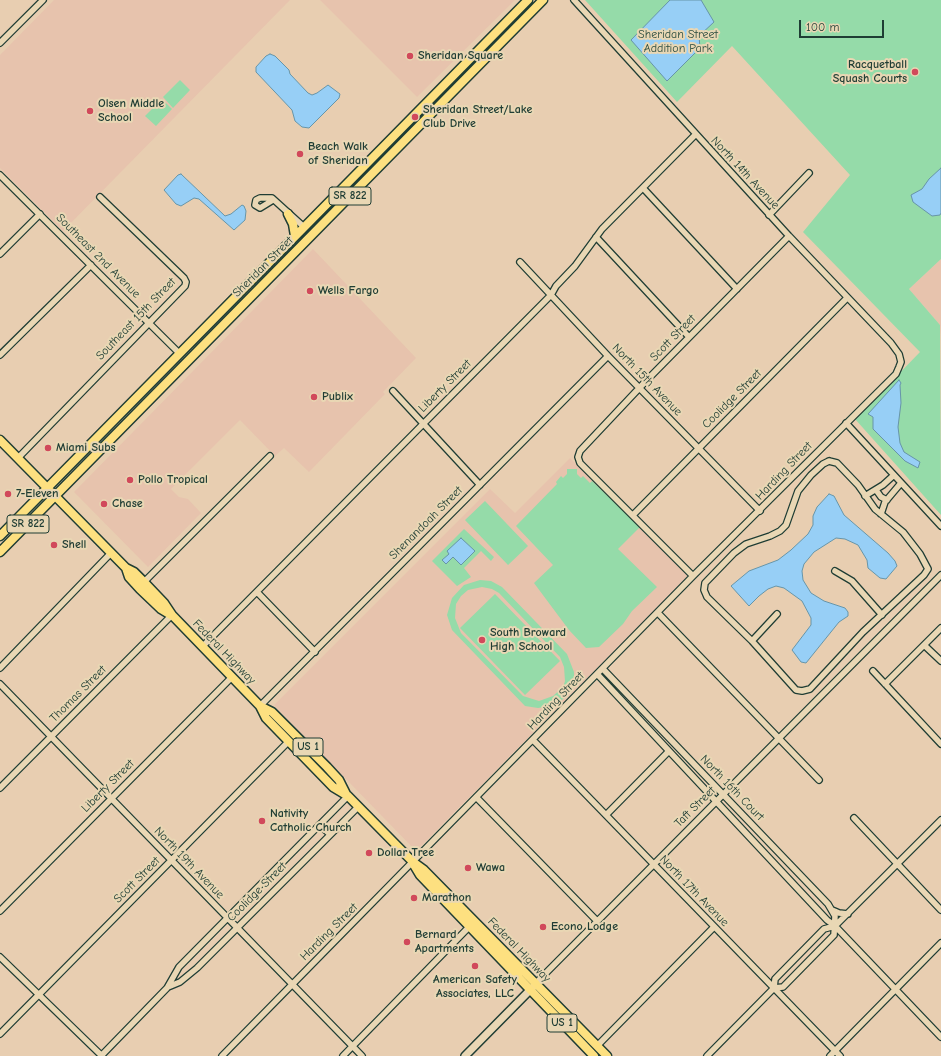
<!DOCTYPE html>
<style>
body{margin:0}
#map{position:relative;width:941px;height:1056px;overflow:hidden;background:#e8ceb1;font-family:"Comic Neue",sans-serif}
canvas{display:block}
.scale{position:absolute;left:799px;top:20px;width:85px;height:18px;box-sizing:border-box;border:2px solid #1f3d34;border-top:0;padding-left:5px;font-size:12px;line-height:14px;white-space:nowrap;color:#1f3d34;-webkit-text-stroke:3px #e9d7b4;paint-order:stroke}
</style>
<div id="map">
<canvas width="941" height="1056"></canvas>
<div class="scale">100 m</div>
</div>
<script>
const context = document.querySelector('canvas').getContext('2d');
context.lineJoin = 'round';
function fillPath(path, color) {
  context.fillStyle = color;
  context.fill(path, 'evenodd');
}
function poly(rows) {
  const path = new Path2D();
  for (const r of rows) {
    path.moveTo(r[0], r[1]);
    for (let i = 2; i < r.length; i += 2) path.lineTo(r[i], r[i + 1]);
  }
  return path;
}
function trace(path, color, width, dash) {
  context.strokeStyle = color;
  context.lineWidth = width;
  context.lineCap = dash ? 'butt' : 'round';
  context.setLineDash(dash || []);
  context.stroke(path);
}
function label(font, color, halo, rows, align = 'center') {
  context.font = font + ' "Comic Neue",sans-serif';
  context.lineWidth = 4;
  context.setLineDash([]);
  context.textBaseline = 'middle';
  context.strokeStyle = halo;
  context.fillStyle = color;
  for (const [text, x, y, turn = 0] of rows) {
    context.save();
    context.translate(x, y);
    context.rotate((+turn || 0) * Math.PI / 180);
    context.textAlign = isNaN(turn) ? turn : align;
    if (halo) context.strokeText(text, 0, 0);
    context.fillText(text, 0, 0);
    context.restore();
  }
}
fillPath(poly([
 [54,0,290,0,63,231,0,168,0,55],
 [320,0,515,0,417,97],
 [313,249,416,358,383,392,385,394,309,472,284,448,275,456,240,420,171,489,179,497,188,499,201,513,148,567,74,492],
 [941,259,941,337,940,325,909,289],
 [570,458,688,576,416,851,274,705,490,489,515,513]
]), '#e7c3ad');
fillPath(poly([
 [585,0,941,0,941,259,909,289,940,325,941,515,855,419,920,352,803,232,850,175,732,46,677,102],
 [180,80,190,90,173,108,163,97],
 [162,99,172,109,156,126,145,116],
 [567,469,577,469,577,474,581,478,583,476,590,483,592,481,640,527,618,549,657,587,632,611,623,624,599,647,586,648,569,630,534,583,553,565,516,526,557,484,556,482,561,476,563,478,567,474],
 [485,501,528,546,508,565,465,520],
 [464,529,494,557,491,561,481,551,464,568,471,577,457,586,432,561],
 [480,580,491,581,502,587,567,654,574,672,574,684,570,692,557,705,538,708,525,706,452,630,447,615,452,598,464,585],
 [482,587,492,589,499,593,560,657,564,667,565,681,563,687,553,696,539,701,523,696,461,633,455,618,456,604,461,596,468,590],
 [495,594,560,661,525,695,460,628]
]), '#95dba9');
const water = poly([
 [670,0,701,0,714,22,699,36,700,48,667,81,631,40,670,0],
 [270,54,275,56,289,70,290,74,308,93,312,95,317,93,328,85,340,94,339,98,309,128,302,127,295,121,292,110,256,72,256,67,266,56,270,54],
 [941,168,941,213,940,215,932,216,913,202,911,195,922,189,929,179,941,168],
 [181,174,225,216,231,214,242,205,244,206,246,211,245,220,234,230,199,199,194,198,181,206,176,204,164,190,178,175,181,174],
 [899,380,901,383,900,385,901,403,898,427,900,443,904,452,920,462,918,468,905,461,873,429,873,417,868,414,899,380],
 [829,494,834,496,844,515,888,553,895,561,897,566,886,579,880,578,868,568,867,560,858,545,845,539,836,538,814,552,804,564,802,571,803,580,811,593,824,601,845,608,848,612,848,616,839,622,806,663,801,662,792,650,811,625,811,618,802,601,784,588,776,586,768,589,759,596,749,606,731,586,749,571,778,560,791,550,808,534,813,525,813,516,817,507,829,494],
 [461,538,475,551,461,565,453,557,446,564,442,560,449,554,447,551,461,538]
]);
fillPath(water, '#97cff6');
trace(water, '#6795a8', 1);
const street = poly([
 [0,43,43,0],
 [0,175,180,354],
 [643,188,737,289],
 [273,200,260,208,255,205,256,200,260,198,272,198,304,227],
 [769,215,809,173],
 [596,237,689,337],
 [0,254,40,214],
 [520,262,608,356,760,511],
 [0,355,91,265],
 [393,391,480,485],
 [846,423,941,526],
 [18,458,185,286,186,282,184,278,100,197],
 [829,461,837,463,858,485,875,509,903,532,920,554,928,569,924,575,863,632,810,689,802,691,796,690,752,641,707,597,704,590,705,583,734,553,746,544,770,536,780,531,786,525,798,491,811,475,823,464,829,461],
 [876,490,881,497,887,500],
 [865,496,883,485,894,475],
 [881,514,885,502,901,483],
 [633,515,847,298],
 [835,571,852,581,882,615],
 [693,576,580,463,578,457,580,451,645,382,789,236],
 [144,582,270,456],
 [257,592,315,652],
 [658,613,819,780],
 [752,641,777,614],
 [924,645,941,661],
 [202,647,551,295,556,286,575,266,602,229,695,135],
 [0,668,111,553],
 [603,669,828,904,835,916,834,935,783,987,774,988,707,1056],
 [873,671,941,744],
 [598,675,827,920,835,926,941,1037],
 [0,684,362,1056],
 [885,684,941,628],
 [260,706,608,356],
 [534,741,840,1056],
 [0,788,172,615],
 [476,797,597,921],
 [606,815,669,751],
 [854,818,941,910],
 [319,825,330,834],
 [832,910,839,913,848,914],
 [0,911,232,677],
 [0,957,102,1056],
 [535,984,941,575],
 [168,987,180,982,197,968,358,807],
 [774,988,775,979,824,929,835,926,941,820],
 [0,1034,289,741],
 [597,1046,714,927],
 [101,1056,167,988,179,967,348,796],
 [222,1056,693,576,896,374,899,367,901,362,899,354,891,343,789,236,574,0],
 [343,1056,469,927],
 [830,1056,941,943]
]);
const secondary = poly([
 [465,1056,534,986]
]);
const primary = poly([
 [288,214,293,224,295,236],
 [0,440,126,568,134,572,144,582,164,603,172,615,260,706,266,718,333,787,348,796,413,862,424,870,607,1056],
 [0,536,528,0],
 [0,552,543,0],
 [126,568,129,577,140,589,161,609,171,615],
 [260,706,272,712,327,767,339,780,347,796],
 [414,865,420,875,594,1056]
]);
trace(street, '#1f3d34', 8);
trace(secondary, '#1f3d34', 10);
trace(primary, '#1f3d34', 11);
trace(street, '#e9d7b4', 5.5);
trace(secondary, '#e9d7b4', 7);
trace(primary, '#fde080', 8);
for (const [x, y, r, color] of [
 [410,56,4,"#d1495b"],
 [915,72,4,"#d1495b"],
 [90,111,4,"#d1495b"],
 [415,117,4,"#d1495b"],
 [300,154,4,"#d1495b"],
 [310,291,4,"#d1495b"],
 [314,397,4,"#d1495b"],
 [48,448,4,"#d1495b"],
 [130,480,4,"#d1495b"],
 [8,494,4,"#d1495b"],
 [104,504,4,"#d1495b"],
 [54,545,4,"#d1495b"],
 [482,640,4,"#d1495b"],
 [262,821,4,"#d1495b"],
 [369,853,4,"#d1495b"],
 [468,868,4,"#d1495b"],
 [414,898,4,"#d1495b"],
 [543,927,4,"#d1495b"],
 [407,942,4,"#d1495b"],
 [475,966,4,"#d1495b"]
]) {
  const dot = new Path2D();
  dot.arc(x, y, r, 0, 2 * Math.PI);
  context.fillStyle = color;
  context.fill(dot);
  trace(dot, '#e9d7b4', 1.5);
}
for (const [x, y, w] of [
 [350,196,42],
 [28,524,42],
 [308,747,30],
 [562,1023,30]
]) {
  const box = new Path2D();
  box.roundRect(x - w / 2, y - 9, w, 18, 3);
  context.fillStyle = '#e9d7b4';
  context.fill(box);
  trace(box, '#1f3d34', 1);
}
label('bold 11px', '#1f3d34', null, [
 ["SR 822",350,196],
 ["SR 822",28,524],
 ["US 1",308,747],
 ["US 1",562,1023]
]);
label('12px', '#2b4d40', '#e9d7b4', [
 ["Sheridan Street",678,35],
 ["Addition Park",678,49]
]);
label('bold 12px', '#1f3d34', '#e9d7b4', [
 ["Sheridan Square",418,56],
 ["Racquetball",907,65,"right"],
 ["Squash Courts",907,79,"right"],
 ["Olsen Middle",98,104],
 ["School",98,118],
 ["Sheridan Street/Lake",423,110],
 ["Club Drive",423,124],
 ["Beach Walk",308,147],
 ["of Sheridan",308,161],
 ["Wells Fargo",318,291],
 ["Publix",322,397],
 ["Miami Subs",56,448],
 ["Pollo Tropical",138,480],
 ["7-Eleven",16,494],
 ["Chase",112,504],
 ["Shell",62,545],
 ["South Broward",490,633],
 ["High School",490,647],
 ["Nativity",270,814],
 ["Catholic Church",270,828],
 ["Dollar Tree",377,853],
 ["Wawa",476,868],
 ["Marathon",422,898],
 ["Econo Lodge",551,927],
 ["Bernard",415,935],
 ["Apartments",415,949],
 ["American Safety",475,980,"center"],
 ["Associates, LLC",475,994,"center"]
], 'left');
label('12px', '#1f3d34', '#e9d7b4', [
 ["North 14th Avenue",745,173,47],
 ["Southeast 2nd Avenue",98,256,45],
 ["Sheridan Street",263,267,-45],
 ["Southeast 15th Street",136,319,-46],
 ["Scott Street",673,338,-46],
 ["North 15th Avenue",647,380,46],
 ["Liberty Street",445,386,-45],
 ["Coolidge Street",732,399,-45],
 ["Harding Street",784,471,-46],
 ["Shenandoah Street",426,523,-45],
 ["Federal Highway",224,652,46],
 ["Thomas Street",78,694,-45],
 ["Harding Street",556,701,-46],
 ["Liberty Street",108,786,-45],
 ["North 16th Court",732,788,46],
 ["Taft Street",695,807,-45],
 ["North 19th Avenue",189,863,46],
 ["Scott Street",137,880,-45],
 ["North 17th Avenue",694,891,46],
 ["Coolidge Street",257,892,-45],
 ["Harding Street",329,932,-45],
 ["Federal Highway",519,950,46]
]);
</script>
